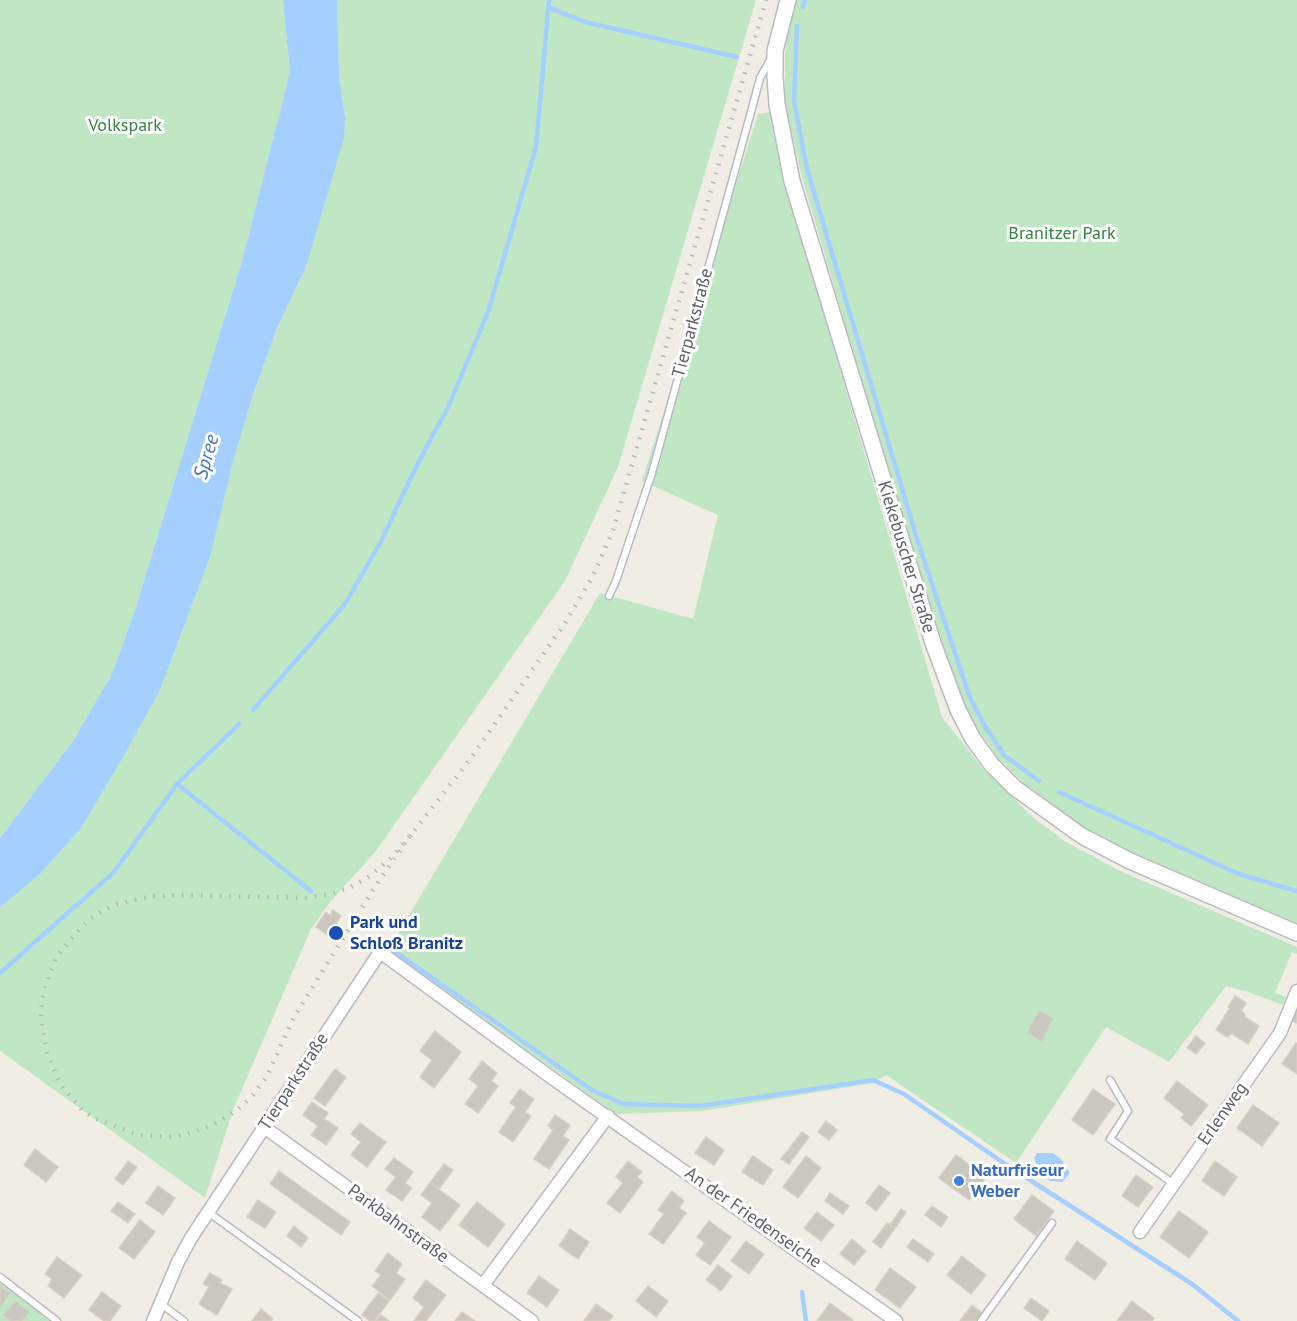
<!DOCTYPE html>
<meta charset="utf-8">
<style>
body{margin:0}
canvas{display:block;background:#efede4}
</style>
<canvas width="1297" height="1321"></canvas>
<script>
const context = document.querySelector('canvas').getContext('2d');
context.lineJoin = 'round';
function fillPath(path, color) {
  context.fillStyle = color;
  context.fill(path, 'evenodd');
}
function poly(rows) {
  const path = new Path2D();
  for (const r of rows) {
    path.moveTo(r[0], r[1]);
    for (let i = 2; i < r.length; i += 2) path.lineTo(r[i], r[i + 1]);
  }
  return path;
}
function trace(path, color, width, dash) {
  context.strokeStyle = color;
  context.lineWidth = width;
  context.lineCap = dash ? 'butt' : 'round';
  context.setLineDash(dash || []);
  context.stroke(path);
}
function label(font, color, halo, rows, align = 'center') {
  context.font = font + ' "PT Sans",sans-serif';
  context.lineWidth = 6;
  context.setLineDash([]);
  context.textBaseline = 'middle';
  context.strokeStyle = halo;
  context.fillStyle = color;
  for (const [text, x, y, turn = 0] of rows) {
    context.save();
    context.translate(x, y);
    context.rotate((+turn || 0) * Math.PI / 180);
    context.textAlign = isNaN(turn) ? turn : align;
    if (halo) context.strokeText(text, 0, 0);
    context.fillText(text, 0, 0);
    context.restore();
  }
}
fillPath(poly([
 [0,0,283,0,290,72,242,261,135,610,112,674,73,741,0,838],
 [337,0,756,0,618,467,565,581,376,851,330,902,311,929,233,1110,205,1198,0,1051,0,908,41,873,81,828,159,692,252,398,277,328,306,267,345,117,339,75],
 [795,0,1297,0,1297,925,1135,855,1087,829,1040,799,999,759,980,733,963,705,934,624,909,542,800,170,785,102,785,55,789,22],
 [770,112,780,165,942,717,984,770,1034,818,1063,840,1120,871,1297,947,1297,954,1292,952,1275,993,1286,997,1283,1005,1248,992,1226,986,1169,1062,1106,1027,1016,1163,886,1075,873,1083,702,1111,616,1114,388,951,600,593,693,619,718,515,642,481,758,114],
 [0,1274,62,1321,0,1321]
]), '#c0e7c3');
fillPath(poly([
 [283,0,337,0,339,75,345,117,344,138,306,267,277,328,252,398,233,461,210,557,159,692,123,757,81,828,41,873,0,908,0,838,73,741,112,674,135,610,242,261,290,72],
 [1037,1153,1053,1153,1061,1159,1070,1173,1062,1182,1050,1181,1039,1171,1034,1158]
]), '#a4cfff');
trace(poly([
 [548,7,585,22,737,57],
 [803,7,805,0],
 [797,26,794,101,807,169,917,539,970,698,986,728,1004,755,1039,781],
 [253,710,345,604,380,543,416,467,449,405,488,312,536,147,549,0],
 [177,784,311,891],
 [1059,792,1239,874,1297,891],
 [387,946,592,1090,623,1104,700,1106,873,1080,904,1094,1005,1164,1192,1284,1238,1321],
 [0,973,114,872,177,784,239,724],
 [802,1292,806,1321]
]), '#a4cfff', 4.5);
const building = poly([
 [333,910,341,916,328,935,316,927,326,912,330,915,333,910],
 [1235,996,1246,1003,1241,1011,1244,1013,1245,1017,1259,1026,1248,1044,1231,1033,1228,1037,1216,1030,1230,1008,1228,1007,1235,996],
 [1297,1007,1297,1023,1292,1021,1297,1007],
 [1039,1011,1053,1018,1042,1041,1027,1033,1039,1011],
 [435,1031,461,1052,434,1088,420,1077,432,1060,420,1051,435,1031],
 [1196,1036,1205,1043,1196,1054,1187,1048,1196,1036],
 [1296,1043,1297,1044,1297,1074,1282,1064,1296,1043],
 [482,1061,497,1073,491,1081,498,1086,478,1113,465,1104,478,1086,469,1079,482,1061],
 [335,1069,346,1077,325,1106,314,1098,335,1069],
 [1177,1081,1208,1105,1191,1126,1181,1118,1184,1114,1164,1098,1177,1081],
 [520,1089,534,1099,525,1112,531,1116,513,1142,499,1132,516,1107,510,1103,520,1089],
 [1093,1089,1115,1104,1093,1135,1072,1120,1093,1089],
 [312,1102,328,1113,324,1119,338,1128,326,1145,311,1135,318,1126,303,1115,312,1102],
 [1253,1105,1279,1123,1262,1146,1237,1128,1253,1105],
 [555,1115,570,1125,563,1136,569,1140,549,1169,534,1159,553,1130,548,1126,555,1115],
 [826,1121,837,1130,829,1140,818,1132,826,1121],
 [360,1123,386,1142,367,1167,351,1155,361,1142,351,1134,360,1123],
 [802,1132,809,1137,789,1164,781,1159,802,1132],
 [706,1137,724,1150,714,1165,695,1153,706,1137],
 [35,1149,58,1167,46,1182,24,1165,35,1149],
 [956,1155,986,1177,969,1200,939,1178,956,1155],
 [753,1156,773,1170,763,1185,742,1172,753,1156],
 [806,1156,821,1168,798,1198,783,1187,806,1156],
 [394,1158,413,1172,405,1183,412,1188,402,1201,386,1190,396,1177,385,1169,394,1158],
 [128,1161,137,1167,123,1185,115,1179,128,1161],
 [628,1161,642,1172,637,1177,643,1182,620,1213,607,1203,623,1183,616,1177,628,1161],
 [1215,1161,1237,1177,1224,1196,1202,1181,1215,1161],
 [444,1164,453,1170,439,1189,430,1183,444,1164],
 [279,1171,350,1222,341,1235,270,1184,279,1171],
 [1136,1175,1153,1187,1138,1207,1122,1196,1136,1175],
 [430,1183,460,1205,440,1231,422,1217,432,1203,421,1195,430,1183],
 [879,1185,890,1193,876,1211,866,1203,879,1185],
 [158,1186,175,1198,163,1215,146,1203,158,1186],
 [672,1191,684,1201,679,1208,686,1213,663,1244,649,1234,664,1214,658,1210,672,1191],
 [830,1193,849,1206,843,1214,825,1201,830,1193],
 [1032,1195,1054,1211,1036,1236,1014,1219,1032,1195],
 [258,1200,276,1212,265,1228,247,1217,258,1200],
 [118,1202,135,1214,128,1223,111,1211,118,1202],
 [477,1202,505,1224,488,1247,459,1225,477,1202],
 [932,1206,948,1217,941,1227,925,1215,932,1206],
 [901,1209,906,1212,895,1228,890,1225,901,1209],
 [1179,1211,1208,1232,1189,1258,1160,1237,1179,1211],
 [817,1212,834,1225,821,1241,804,1228,817,1212],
 [140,1220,155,1232,134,1259,119,1248,140,1220],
 [709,1221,731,1237,710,1265,696,1255,705,1243,697,1237,709,1221],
 [887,1223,895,1228,881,1248,873,1242,887,1223],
 [294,1226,308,1238,301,1247,287,1236,294,1226],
 [570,1229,589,1242,578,1259,559,1246,570,1229],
 [852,1239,866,1251,854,1265,840,1254,852,1239],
 [913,1239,934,1254,928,1262,907,1247,913,1239],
 [746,1241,764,1254,749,1274,731,1261,746,1241],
 [1077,1241,1107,1263,1095,1280,1065,1259,1077,1241],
 [388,1253,402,1264,396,1273,405,1279,390,1300,372,1286,381,1275,375,1271,388,1253],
 [962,1256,986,1275,971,1294,947,1275,962,1256],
 [57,1257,82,1275,64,1298,48,1286,52,1279,45,1274,57,1257],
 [718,1265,732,1276,721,1291,706,1280,718,1265],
 [890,1268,916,1287,900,1308,875,1290,890,1268],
 [210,1273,222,1280,220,1283,232,1289,217,1315,199,1304,209,1287,203,1284,210,1273],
 [539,1276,559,1290,547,1307,527,1293,539,1276],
 [426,1280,446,1295,426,1321,414,1321,424,1307,413,1298,426,1280],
 [0,1286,10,1293,0,1307,0,1286],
 [648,1286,668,1301,656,1317,636,1301,648,1286],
 [102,1292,121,1306,110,1321,104,1321,89,1310,102,1292],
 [378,1293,389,1301,374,1321,370,1321,362,1315,378,1293],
 [1031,1298,1049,1311,1042,1321,1024,1308,1031,1298],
 [15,1301,29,1312,22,1321,11,1321,3,1315,15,1301],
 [1132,1301,1154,1318,1152,1321,1117,1321,1132,1301],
 [830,1303,853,1320,852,1321,817,1321,830,1303],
 [596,1304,613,1316,609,1321,584,1321,596,1304],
 [972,1305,982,1313,976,1321,960,1321,972,1305],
 [261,1309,273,1319,271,1321,252,1321,261,1309],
 [462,1312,475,1321,455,1321,462,1312],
 [381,1315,389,1321,376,1321,381,1315]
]);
fillPath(building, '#cac7c1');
trace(building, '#d4d0c2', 1.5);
const service = poly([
 [609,596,616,581,652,473,751,112,760,78,771,58],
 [1110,1080,1128,1111,1110,1139,1174,1184],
 [208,1212,358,1321],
 [0,1277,57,1321],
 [161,1304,184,1321],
 [981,1321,1052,1223]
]);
const minor = poly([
 [264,1127,532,1321],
 [1140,1232,1280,1033,1297,991],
 [483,1285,608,1116],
 [153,1321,178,1262,191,1238,380,952,552,1078,896,1321]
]);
const tertiary = poly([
 [788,0,775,51,775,77,777,104,792,181,933,643,958,710,973,739,992,765,1015,788,1082,836,1130,861,1297,933]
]);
trace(service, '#b9bbc0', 9);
trace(minor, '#b9bbc0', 15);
trace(tertiary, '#b9bbc0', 18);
trace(service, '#fff', 6);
trace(minor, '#fff', 12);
trace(tertiary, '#fff', 15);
trace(poly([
 [411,835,376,885,294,1017,267,1076,253,1095,237,1110,213,1125,187,1134,169,1137,139,1135,96,1119,82,1110,61,1085,47,1053,41,1019,42,1002,45,986,56,958,76,933,89,920,102,911,118,904,153,896,181,895,305,898,330,894,349,888,367,878,388,861,411,835,471,758,565,623,593,576,613,530,766,0]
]), '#b5b6b6', 4.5, [1.5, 8]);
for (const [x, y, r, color] of [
 [336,933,8,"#1a4fb4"],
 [959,1181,6,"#3f7fe0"]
]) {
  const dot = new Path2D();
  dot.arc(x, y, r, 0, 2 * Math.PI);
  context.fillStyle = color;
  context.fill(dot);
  trace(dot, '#fff', 2);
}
label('18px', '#32863e', '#fff', [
 ["Volkspark",125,126],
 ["Branitzer Park",1062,234]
]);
label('18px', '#5c5f65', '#fff', [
 ["Tierparkstraße",693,323,-75],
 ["Kiekebuscher Straße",906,557,73],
 ["Tierparkstraße",294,1082,-57],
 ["Erlenweg",1223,1114,-55],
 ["An der Friedenseiche",753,1218,35],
 ["Parkbahnstraße",398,1224,36]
]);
label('bold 18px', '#164399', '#fff', [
 ["Park und",350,923],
 ["Schloß Branitz",350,944]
], 'left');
label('bold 18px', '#366cbe', '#fff', [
 ["Naturfriseur",971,1171],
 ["Weber",971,1192]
], 'left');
label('italic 20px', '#4276c7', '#fff', [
 ["Spree",207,457,-74]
]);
</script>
